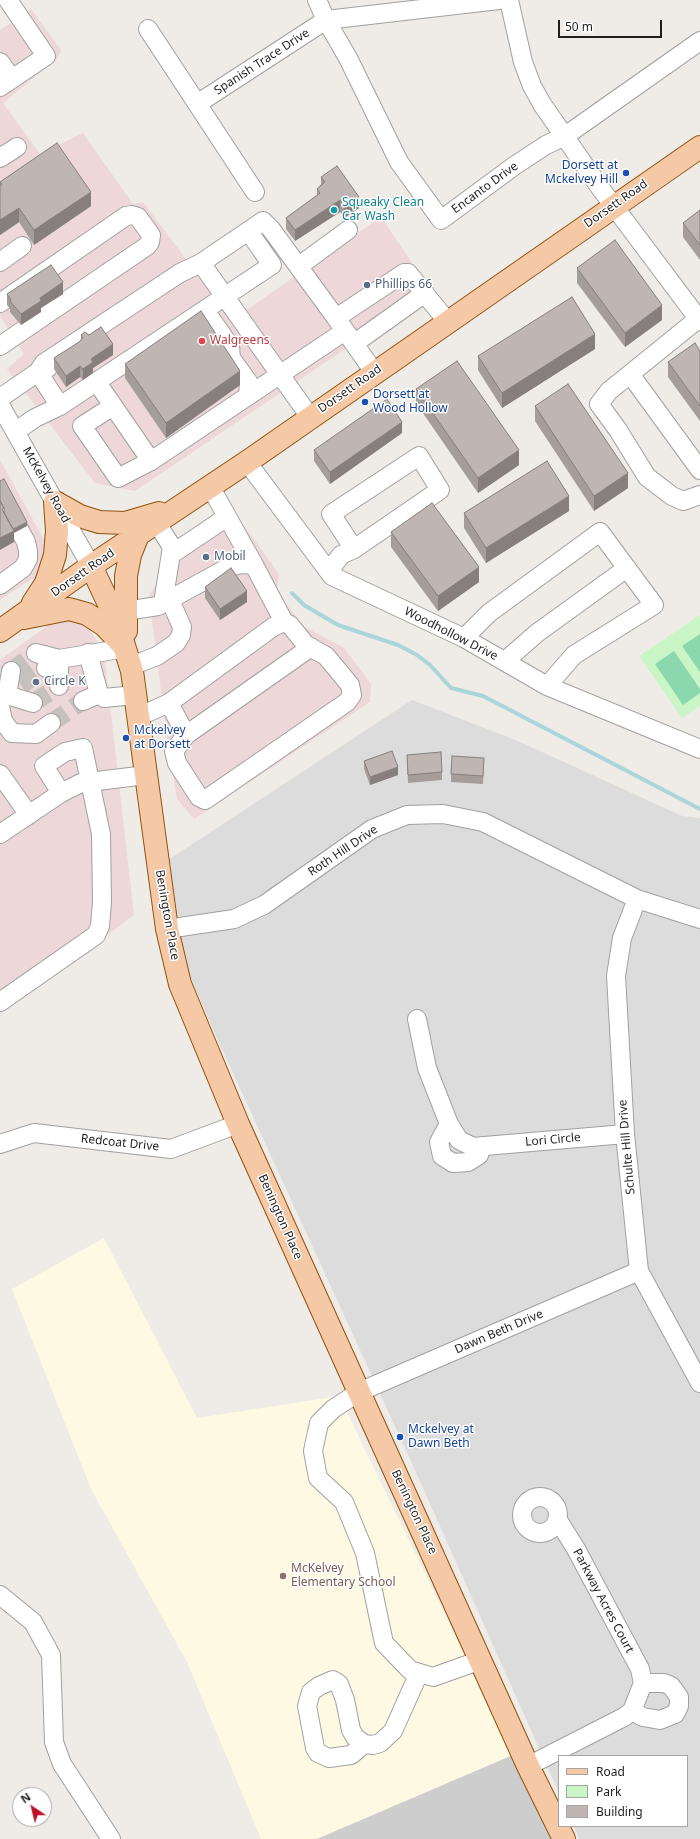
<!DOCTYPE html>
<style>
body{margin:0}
#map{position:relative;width:700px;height:1839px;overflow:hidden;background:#efebe6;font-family:"Noto Sans",sans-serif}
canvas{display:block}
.legend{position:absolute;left:558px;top:1755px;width:130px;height:72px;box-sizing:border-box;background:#fff;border:1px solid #a5a5a5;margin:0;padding:5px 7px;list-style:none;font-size:12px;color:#1f1f1f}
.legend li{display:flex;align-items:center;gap:8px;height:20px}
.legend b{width:20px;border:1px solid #a5a5a5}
.north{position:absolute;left:12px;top:1787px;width:40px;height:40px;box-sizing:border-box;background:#fff;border:1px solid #a5a5a5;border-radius:50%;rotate:325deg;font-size:11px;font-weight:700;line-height:16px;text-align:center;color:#1f1f1f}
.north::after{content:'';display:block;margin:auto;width:14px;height:18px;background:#bf1028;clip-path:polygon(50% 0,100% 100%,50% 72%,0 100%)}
.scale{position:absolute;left:558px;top:20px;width:104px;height:18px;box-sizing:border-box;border:2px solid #1f1f1f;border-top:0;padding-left:5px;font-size:12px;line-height:14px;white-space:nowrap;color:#1f1f1f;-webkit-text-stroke:3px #fff;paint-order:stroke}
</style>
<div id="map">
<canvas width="700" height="1839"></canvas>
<ul class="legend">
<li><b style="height:5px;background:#f5c8a6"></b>Road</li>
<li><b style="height:11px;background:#caf5c7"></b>Park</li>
<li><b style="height:11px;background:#bfb6b3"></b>Building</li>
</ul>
<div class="north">N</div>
<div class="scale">50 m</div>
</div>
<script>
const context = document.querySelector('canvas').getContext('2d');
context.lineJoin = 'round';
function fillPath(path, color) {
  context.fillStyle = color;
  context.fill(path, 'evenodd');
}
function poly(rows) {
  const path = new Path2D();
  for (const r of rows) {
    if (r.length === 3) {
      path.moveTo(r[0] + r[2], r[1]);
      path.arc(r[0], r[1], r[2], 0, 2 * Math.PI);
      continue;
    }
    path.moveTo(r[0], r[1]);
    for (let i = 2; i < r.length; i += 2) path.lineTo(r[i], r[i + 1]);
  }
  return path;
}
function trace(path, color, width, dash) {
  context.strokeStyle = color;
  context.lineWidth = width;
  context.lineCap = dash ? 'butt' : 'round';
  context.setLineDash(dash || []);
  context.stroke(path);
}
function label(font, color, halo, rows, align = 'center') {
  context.font = font + ' "Noto Sans",sans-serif';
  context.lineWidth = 3;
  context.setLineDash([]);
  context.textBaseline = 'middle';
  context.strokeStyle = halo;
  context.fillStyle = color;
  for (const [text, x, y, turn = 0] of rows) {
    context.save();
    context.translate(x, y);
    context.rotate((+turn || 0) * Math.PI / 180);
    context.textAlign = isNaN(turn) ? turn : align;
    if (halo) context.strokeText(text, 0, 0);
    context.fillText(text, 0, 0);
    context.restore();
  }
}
fillPath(poly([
 [412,700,518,741,682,816,700,818,700,1839,579,1839,574,1826,687,1826,687,1756,559,1756,559,1793,415,1470,217,1038,192,981,184,951,171,894,168,860]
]), '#dddcdc');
fillPath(poly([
 [31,9,61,50,57,59,3,103,40,154,83,133,133,204,143,202,232,320,381,217,431,291,135,491,95,483,7,369,24,354,0,316,0,30],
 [0,460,48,547,41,573,0,600],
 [230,506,279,574,277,592,303,626,344,648,371,684,370,702,194,819,177,799,165,723,149,596,164,571,165,558,160,552],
 [75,606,104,652,134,915,0,1014,0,660]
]), '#eed7d9');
fillPath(poly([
 [104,1238,197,1418,339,1396,513,1755,317,1839,261,1839,187,1662,91,1489,12,1289]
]), '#fdf9e2');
fillPath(poly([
 [513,1755,551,1839,317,1839]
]), '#cdcdcd');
fillPath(poly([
 [700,615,700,706,682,718,639,656]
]), '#caf5c7');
fillPath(poly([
 [700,634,700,672,682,646],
 [674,651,700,689,700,693,683,705,655,664]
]), '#8bd8af');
trace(poly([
 [292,593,304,605,338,625,398,645,417,655,430,665,451,688,483,696,700,809]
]), '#aad5d9', 4);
trace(poly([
 [11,671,36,653],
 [21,685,46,668],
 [33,703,59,686],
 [51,723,83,701]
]), '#c5c2be', 18, [18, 9]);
const minor = poly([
 [317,0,326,20,499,0],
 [509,0,523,62,532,86,542,104,601,189,700,321],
 [148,29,255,192],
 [0,62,12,79],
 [0,87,46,56,8,0],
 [197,104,326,20,348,58,399,162,441,220,514,166,546,145,565,136,700,41],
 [0,158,17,147],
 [0,262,22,246],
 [201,263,310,417],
 [299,266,348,230],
 [0,303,126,216,132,215,138,217,151,235,150,242,147,246,0,346],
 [202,313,211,319,230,346,231,358],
 [698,319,609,391,599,404,618,430,647,477,672,496,683,501,700,495],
 [355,343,425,293],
 [223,352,231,358,249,383,248,396],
 [38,372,44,363,180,273,201,263,263,221,271,229,336,318],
 [374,372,336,318,404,273,408,273,447,321],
 [630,374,700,470],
 [96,381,151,461,345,331],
 [0,398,38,372,48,368],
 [0,405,91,566],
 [60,406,272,265,249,232],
 [113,406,82,426,118,478,151,461],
 [16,431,35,418,60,406,38,372],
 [247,462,332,576,464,638,547,686,700,749],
 [210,486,254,565],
 [0,494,26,542,28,551,28,559,23,568,0,585],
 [156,522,172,547,163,603],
 [172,554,227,517],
 [329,571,341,555,354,549,331,514,419,456,440,490,354,549],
 [125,611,158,606,229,567,241,564,254,565,284,622],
 [464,638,489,613,600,532,654,605,574,655,547,686],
 [36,653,59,659,59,686],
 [88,653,99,694,104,698,135,695],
 [505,661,537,633,627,568],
 [131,666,157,656,176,643,181,635,182,627,170,600],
 [46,668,59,659,126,648],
 [11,671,7,695,33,703],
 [83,701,99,694],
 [0,706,3,721,12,733,36,734,51,723],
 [138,717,169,703,273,627,284,622,290,625,306,645,326,656,350,685,352,695,347,702,205,800,199,797,177,763,174,751,186,735,169,703],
 [186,735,311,647],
 [0,774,29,815],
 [0,834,61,793,81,783,146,775],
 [637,899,622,938,616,976,625,1134,639,1271,700,1383],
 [167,929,234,919,264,905,372,829,407,815,443,814,483,822,637,899,700,919],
 [0,1002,96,935,100,926,102,902,101,834,83,748,65,752,44,766,61,793],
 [417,1019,427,1068,449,1124,459,1140,473,1147,625,1134],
 [449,1124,439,1142,442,1156,453,1163,468,1162,479,1155,482,1146],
 [0,1144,34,1133,171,1149,238,1124],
 [540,1515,18],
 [0,1595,33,1622,51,1655,54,1742,62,1764,111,1839],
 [481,1660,433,1677,410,1670,384,1643,365,1553,344,1502,318,1478,313,1451,319,1423,333,1409,359,1392,639,1271],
 [632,1711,643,1717,660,1720,675,1714,679,1706,679,1697,671,1686,664,1683,643,1683],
 [364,1744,351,1755,329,1758,318,1753,315,1748,307,1706,311,1692,319,1686,333,1680,339,1684,345,1700,351,1730,355,1737,364,1744,373,1745,380,1743,393,1731,419,1673],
 [528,1766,624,1717,632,1711,643,1683,640,1669,576,1549,558,1520]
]);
const major = poly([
 [55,502,80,516,99,522,125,523,159,513],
 [91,566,115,617,132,671,167,929,180,984,238,1124,359,1392,528,1766,564,1839],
 [33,603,46,583,55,555,57,531,55,502],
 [24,618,69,609,87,614,104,625,123,645],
 [0,631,91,566,247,462,700,147],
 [126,631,126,576,130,555,138,535]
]);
trace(minor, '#a0a0a0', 20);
trace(major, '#8f510c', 24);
trace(minor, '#fff', 18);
trace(major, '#f5c8a6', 22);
fillPath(poly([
 [321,177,359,208,344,218,340,212,295,241,286,229,286,218,317,195,317,189,321,184],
 [0,182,91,206,34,245,19,222,0,235],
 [700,210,700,260,683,237,683,223],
 [577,268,662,320,625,347,577,283],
 [7,294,63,294,41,308,41,312,21,325,10,312,10,309,7,305],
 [81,335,113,355,93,368,93,373,83,380,80,377,66,387,54,369,54,358,79,342,81,339],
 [595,349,502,408,478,370,478,356],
 [700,351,700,421,668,377,668,362],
 [125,364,240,385,166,438,125,378],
 [416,389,519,465,478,493,416,403],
 [535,406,628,488,594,511,535,421],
 [402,433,330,484,314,461,314,450],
 [569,511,486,563,464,528,464,513],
 [391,532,479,582,438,611,391,547],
 [205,587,247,602,220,620,205,598],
 [407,755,442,772,442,780,408,783],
 [364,761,398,775,370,785,364,769],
 [484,766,483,784,451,782,451,774]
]), '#a49d9a');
fillPath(poly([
 [91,192,91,206,34,245,34,230],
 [359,197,359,208,344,218,344,207],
 [340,200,340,212,295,241,295,230],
 [19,208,19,222,0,235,0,220],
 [63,282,63,294,41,308,41,312,21,325,21,314,40,298],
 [662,305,662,320,625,347,625,333],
 [595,334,595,349,502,408,502,393],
 [113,344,113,355,93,368,93,373,83,380,83,369,91,359],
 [80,366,80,377,66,387,66,376],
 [240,371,240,385,166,438,166,423],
 [402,422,402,433,330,484,330,472],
 [519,450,519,465,478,493,478,478],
 [628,473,628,488,594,511,594,496],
 [569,496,569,511,486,563,486,548],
 [27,522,27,526,14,533,14,542,0,550,0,538,10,531],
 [479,567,479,582,438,611,438,596],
 [247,591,247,602,220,620,220,609],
 [398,767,398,775,370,785,370,777]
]), '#867f7d');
const building = poly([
 [57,143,91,192,34,230,19,208,0,220,0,186,2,184,0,182,57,143],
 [337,166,359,197,344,207,340,200,295,230,286,218,320,193,317,189,325,182,321,177,337,166],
 [700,210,700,245,683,223,700,210],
 [615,240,662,305,625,333,577,268,615,240],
 [51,265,63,282,40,298,41,301,21,314,10,301,11,300,7,294,51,265],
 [572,297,595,334,502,393,478,356,572,297],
 [201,311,240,371,166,423,125,364,201,311],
 [101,327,113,344,91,359,93,362,83,369,80,366,66,376,54,358,79,342,83,338,81,335,85,332,89,335,101,327],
 [695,343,700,351,700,406,668,362,695,343],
 [457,361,519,450,478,478,416,389,457,361],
 [568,384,628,473,594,496,535,406,568,384],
 [387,399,402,422,330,472,314,450,387,399],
 [547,461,569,496,486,548,464,513,547,461],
 [4,479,27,522,13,529,4,513,4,508,0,501,0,481,4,479],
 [0,501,4,508,2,509,14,531,0,538,0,501],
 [432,503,479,567,438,596,391,532,432,503],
 [231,568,247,591,220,609,205,587,231,568],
 [392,751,398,767,370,777,364,761,392,751],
 [441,752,442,772,408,775,407,755,441,752],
 [452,756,484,758,483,776,451,774,452,756]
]);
fillPath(building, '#bfb6b3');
trace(building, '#867f7d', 1);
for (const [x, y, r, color] of [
 [626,173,4,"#1a4fb4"],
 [334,210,4,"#0f9aa8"],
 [367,285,4,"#5c6f8a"],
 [202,341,4,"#e0444e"],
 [365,402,4,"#1a4fb4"],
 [206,557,4,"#5c6f8a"],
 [36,682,4,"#5c6f8a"],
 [126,738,4,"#1a4fb4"],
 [400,1437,4,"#1a4fb4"],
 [283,1576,4,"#8d6e63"]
]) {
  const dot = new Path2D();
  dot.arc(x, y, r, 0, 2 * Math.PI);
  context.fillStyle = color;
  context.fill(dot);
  trace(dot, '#fff', 1.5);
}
label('12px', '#1f1f1f', '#fff', [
 ["Spanish Trace Drive",262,62,-33],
 ["Encanto Drive",485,188,-36],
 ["Dorsett Road",616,204,-35],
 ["Dorsett Road",350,389,-35],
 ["McKelvey Road",46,485,61],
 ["Dorsett Road",83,573,-35],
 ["Woodhollow Drive",451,634,27],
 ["Roth Hill Drive",343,851,-34],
 ["Benington Place",167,915,80],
 ["Lori Circle",553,1140,-5],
 ["Redcoat Drive",120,1143,6],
 ["Schulte Hill Drive",627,1147,-95],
 ["Benington Place",280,1217,66],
 ["Dawn Beth Drive",499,1332,-23],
 ["Benington Place",414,1512,65],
 ["Parkway Acres Court",603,1601,62]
]);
label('12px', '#164399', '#fff', [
 ["Dorsett at",618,166,"right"],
 ["Mckelvey Hill",618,180,"right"],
 ["Dorsett at",373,395],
 ["Wood Hollow",373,409],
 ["Mckelvey",134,731],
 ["at Dorsett",134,745],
 ["Mckelvey at",408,1430],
 ["Dawn Beth",408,1444]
], 'left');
label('12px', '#0d838f', '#fff', [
 ["Squeaky Clean",342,203],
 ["Car Wash",342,217]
], 'left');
label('12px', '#4e5e75', '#fff', [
 ["Phillips 66",375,285],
 ["Mobil",214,557],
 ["Circle K",44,682]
], 'left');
label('12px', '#be3a42', '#fff', [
 ["Walgreens",210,341]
], 'left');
label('12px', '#785e54', '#fff', [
 ["McKelvey",291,1569],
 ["Elementary School",291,1583]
], 'left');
</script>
